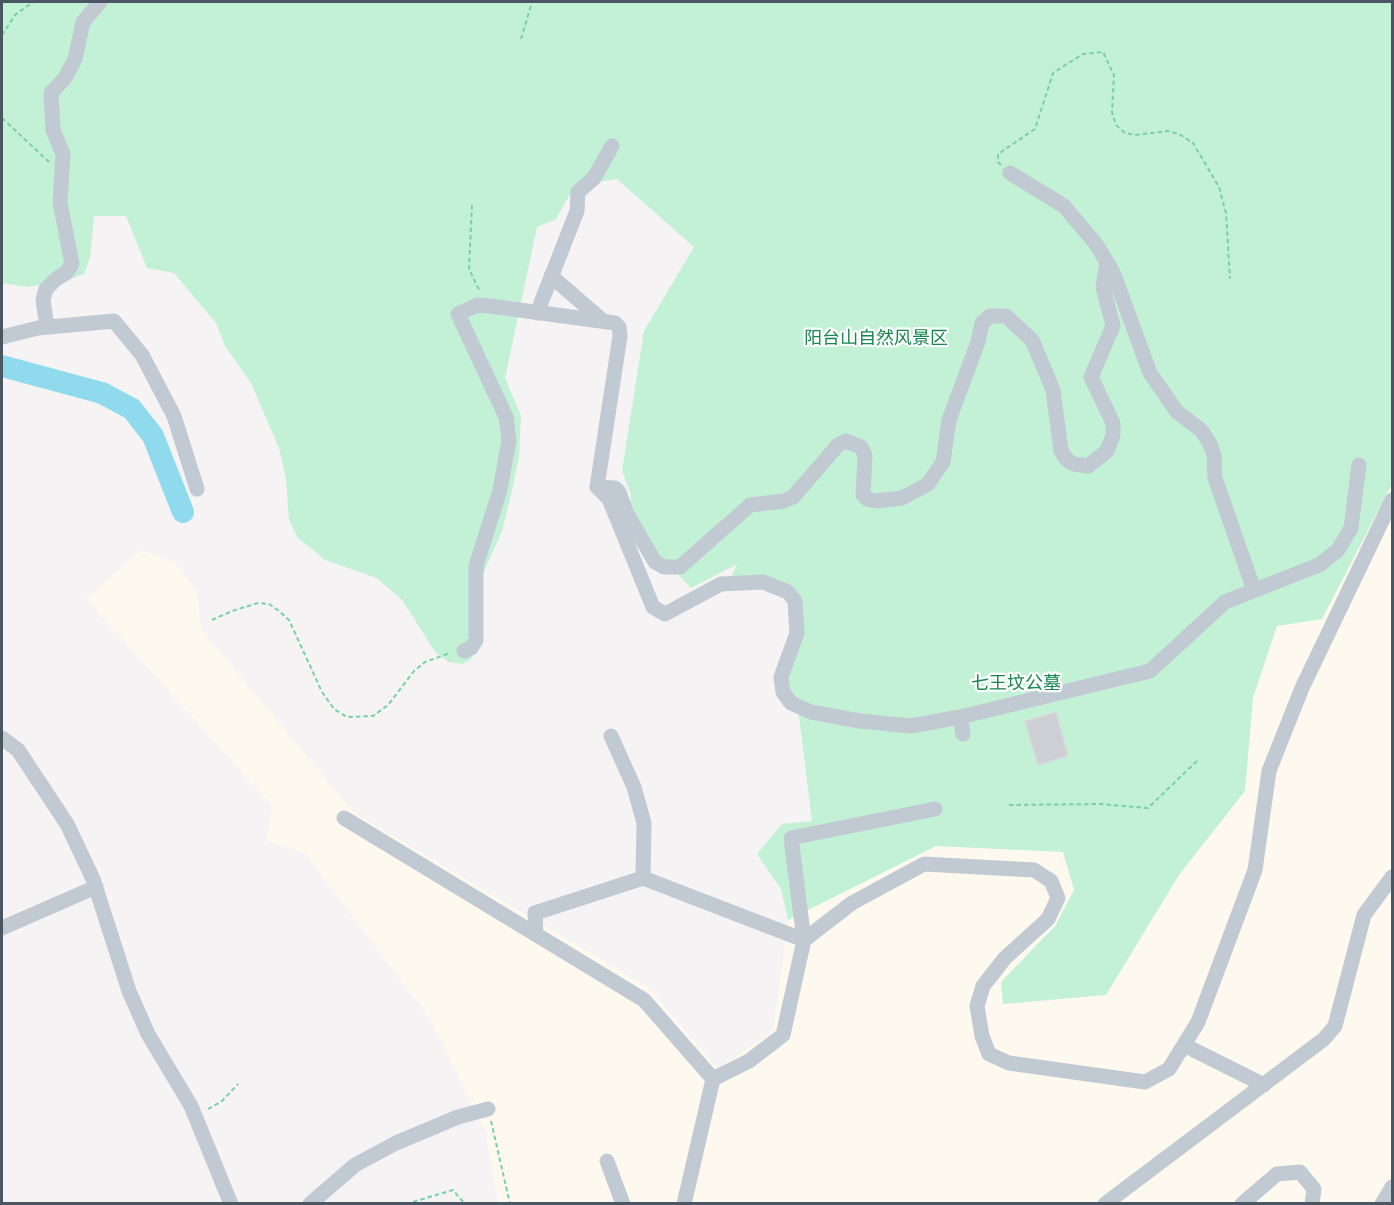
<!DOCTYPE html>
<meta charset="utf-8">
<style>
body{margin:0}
#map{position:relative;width:1394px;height:1205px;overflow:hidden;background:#f5f3f3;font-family:"Space Grotesk",sans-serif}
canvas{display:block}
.frame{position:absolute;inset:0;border:3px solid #4a5661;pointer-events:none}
</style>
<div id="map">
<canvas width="1394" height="1205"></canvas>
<div class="frame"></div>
</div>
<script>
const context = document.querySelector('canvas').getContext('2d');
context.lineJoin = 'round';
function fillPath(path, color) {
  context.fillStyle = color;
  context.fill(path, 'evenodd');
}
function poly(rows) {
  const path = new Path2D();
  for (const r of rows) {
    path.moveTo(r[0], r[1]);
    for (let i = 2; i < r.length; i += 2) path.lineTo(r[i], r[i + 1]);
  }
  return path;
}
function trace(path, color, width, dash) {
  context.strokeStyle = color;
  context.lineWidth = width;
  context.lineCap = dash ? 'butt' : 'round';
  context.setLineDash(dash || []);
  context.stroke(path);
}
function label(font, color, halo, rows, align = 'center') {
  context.font = font + ' "Space Grotesk","Noto Sans SC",sans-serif';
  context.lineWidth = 4.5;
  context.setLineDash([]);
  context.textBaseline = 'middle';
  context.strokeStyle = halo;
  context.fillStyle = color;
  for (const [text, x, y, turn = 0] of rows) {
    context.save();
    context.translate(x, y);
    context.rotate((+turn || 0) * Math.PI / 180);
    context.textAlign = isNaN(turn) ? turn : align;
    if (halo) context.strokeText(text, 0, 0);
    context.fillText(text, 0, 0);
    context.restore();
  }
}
fillPath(poly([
 [1392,484,1392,1203,498,1203,485,1130,430,1019,305,853,266,841,272,806,86,599,141,550,176,563,197,591,201,629,354,813,648,987,718,1069,773,1031,788,920,936,846,1063,852,1074,890,1056,926,1030,954,1003,1004,1050,1002,1179,875,1245,791,1253,698,1277,626,1322,619]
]), '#fdf9ef');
fillPath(poly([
 [2,2,1392,2,1392,484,1322,619,1277,626,1253,698,1245,791,1179,875,1106,995,1003,1004,1001,982,1055,926,1074,890,1063,852,936,846,788,920,781,889,757,854,782,824,812,821,798,708,785,704,791,636,787,597,768,584,727,587,737,564,691,588,672,568,660,570,630,513,631,495,622,471,644,331,694,247,617,179,579,185,569,196,556,219,537,227,505,378,521,416,519,457,511,495,502,531,482,576,479,640,472,658,463,664,449,662,436,653,402,600,377,578,325,560,298,538,289,520,286,479,279,448,251,383,225,346,216,323,174,273,147,268,126,216,94,216,90,258,84,274,64,281,27,287,2,283]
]), '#c3f1d5');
trace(poly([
 [2,366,102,393,132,409,153,436,183,512]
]), '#90daee', 22);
const building = poly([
 [1056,712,1068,756,1038,765,1025,721,1056,712]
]);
fillPath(building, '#cdcfd5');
trace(building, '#d7d9de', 1.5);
trace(poly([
 [2,35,15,15,33,2],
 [521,39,532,2],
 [2,118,49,162],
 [1001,165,998,162,998,154,1035,129,1053,73,1083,54,1103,52,1114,75,1112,112,1116,125,1125,133,1135,135,1168,131,1179,134,1193,143,1209,170,1219,187,1226,213,1230,279],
 [472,205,469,269,480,292],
 [212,620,232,611,258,603,269,604,279,611,289,620,322,692,334,709,347,717,373,716,388,705,414,671,425,662,450,653],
 [1009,805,1100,804,1148,808,1199,759],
 [208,1109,222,1101,238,1084],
 [491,1121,510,1204],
 [406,1204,453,1190,465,1204]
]), '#7ad0a6', 2, [4.5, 3]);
trace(poly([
 [1010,173,1064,206,1096,244,1113,272,1150,373,1177,412,1201,430,1210,444,1214,455,1215,478,1254,590],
 [551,276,603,321],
 [537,313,577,211,578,192,594,178,612,146],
 [47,327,43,300,46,289,56,279,66,273,72,264,60,202,63,154,53,130,51,93,65,78,75,59,83,22,100,2],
 [2,337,38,328,114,321,142,355,174,416,197,489],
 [597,487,615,488,619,492,627,514,655,562,664,567,680,567,750,505,784,501,793,497,838,445,846,441,861,447,865,455,863,495,867,499,876,501,902,498,928,484,943,462,949,420,978,342,982,323,990,316,1006,316,1032,340,1053,390,1061,451,1067,460,1074,464,1088,466,1107,451,1113,435,1113,423,1091,377,1113,326,1103,287,1107,263],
 [464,651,471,648,476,640,476,566,500,490,509,440,506,417,458,314,477,305,490,306,615,323,619,327,620,336,597,487,609,499,653,607,665,614,721,584,763,582,788,592,795,601,797,633,781,677,783,692,791,703,811,712,860,721,911,726,960,717],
 [963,734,960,717,1150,671,1225,602,1319,565,1338,550,1351,528,1359,465],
 [611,736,634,787,644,823,643,878,804,940,791,838,935,809],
 [2,738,18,750,67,824,93,879,129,991,148,1034,191,1106,231,1204],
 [344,818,644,1000,713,1079,749,1061,783,1035,804,940,852,903,924,864,1034,870,1051,881,1058,898,1048,919,1005,958,983,986,977,1006,982,1036,989,1054,1009,1063,1145,1082,1169,1069,1198,1022,1255,870,1269,771,1302,688,1392,500],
 [2,928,96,887],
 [536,934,535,913,643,878],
 [1184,1045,1264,1085],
 [607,1161,623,1204],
 [310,1204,355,1165,396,1143,458,1117,488,1109],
 [684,1204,713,1079],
 [1105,1204,1324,1039,1335,1026,1364,915,1392,877],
 [1242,1204,1277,1174,1300,1172,1314,1189,1312,1204],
 [1382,1204,1392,1187]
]), '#c1cad2', 15);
label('18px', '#17864f', '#fff', [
 ["阳台山自然风景区",876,339],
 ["七王坟公墓",1016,684]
]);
</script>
